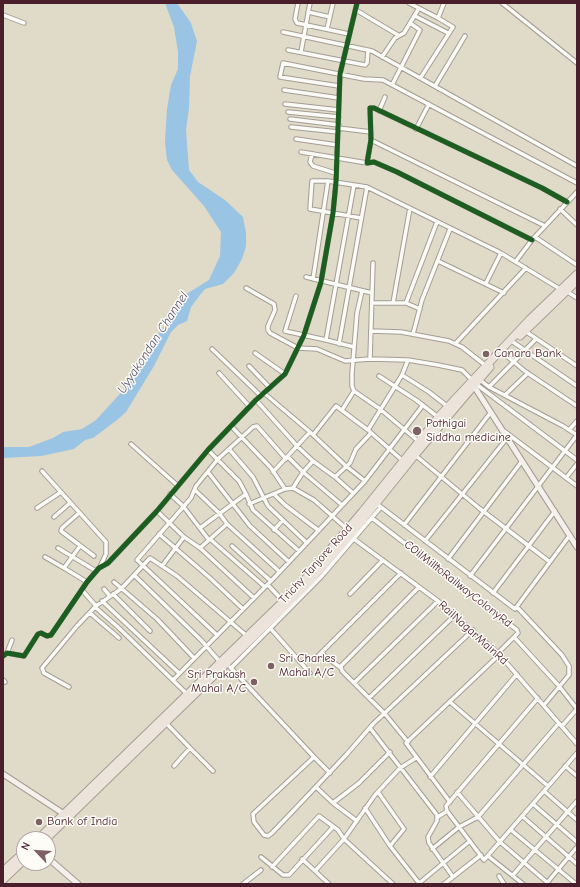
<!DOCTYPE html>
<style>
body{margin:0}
#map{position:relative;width:580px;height:887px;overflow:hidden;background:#dfdbc8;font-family:"Comic Neue",sans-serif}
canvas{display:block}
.frame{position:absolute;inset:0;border:4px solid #4a1f2b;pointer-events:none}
.north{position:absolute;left:16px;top:831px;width:40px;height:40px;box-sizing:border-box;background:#fdfcf7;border:1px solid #b5a4a5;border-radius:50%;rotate:295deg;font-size:11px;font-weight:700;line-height:16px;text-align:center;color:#4a1f2b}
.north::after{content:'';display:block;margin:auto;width:14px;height:18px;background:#7e6162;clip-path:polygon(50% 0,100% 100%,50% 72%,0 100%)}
</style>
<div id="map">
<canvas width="580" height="887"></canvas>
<div class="frame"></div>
<div class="north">N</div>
</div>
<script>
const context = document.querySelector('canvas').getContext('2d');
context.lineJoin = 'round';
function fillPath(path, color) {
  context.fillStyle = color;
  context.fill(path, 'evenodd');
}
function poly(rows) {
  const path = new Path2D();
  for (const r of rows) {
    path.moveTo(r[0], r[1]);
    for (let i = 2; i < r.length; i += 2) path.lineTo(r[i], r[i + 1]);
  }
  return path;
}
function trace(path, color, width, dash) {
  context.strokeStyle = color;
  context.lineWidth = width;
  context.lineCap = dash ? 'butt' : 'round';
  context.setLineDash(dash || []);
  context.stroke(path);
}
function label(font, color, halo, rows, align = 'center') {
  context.font = font + ' "Comic Neue",sans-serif';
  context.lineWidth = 3;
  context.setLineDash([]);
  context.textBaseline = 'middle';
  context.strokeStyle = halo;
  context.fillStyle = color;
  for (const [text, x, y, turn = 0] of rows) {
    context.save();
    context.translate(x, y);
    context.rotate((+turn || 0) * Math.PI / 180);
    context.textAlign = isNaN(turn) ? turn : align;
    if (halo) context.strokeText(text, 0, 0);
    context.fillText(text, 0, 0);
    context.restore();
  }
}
fillPath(poly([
 [165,3,177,3,191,23,197,41,190,76,189,108,186,130,189,170,198,182,225,200,243,217,246,233,246,246,242,259,234,273,223,284,205,289,200,295,191,307,187,321,178,325,171,332,154,366,126,412,117,420,93,438,85,440,74,449,41,456,3,458,3,447,29,447,53,438,63,432,82,429,96,420,127,386,150,351,160,331,174,315,177,305,185,295,209,280,220,256,221,232,204,206,172,170,167,160,165,142,167,109,171,85,178,69,178,52,174,27]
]), '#99c4e3');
const street = poly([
 [298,3,295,19,297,23,349,34],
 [409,3,438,18,444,3],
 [502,3,577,63],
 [356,10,398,35],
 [308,12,330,17],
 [3,15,24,23],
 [415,16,448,33],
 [327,29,333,3],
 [283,32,372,51,577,166],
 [288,50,365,65,367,63,368,50],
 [301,52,310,3],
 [382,57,395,38,404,33,419,8],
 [421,77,453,27,438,18],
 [392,85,420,30,410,23],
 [339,86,280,77,283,63,364,79,383,80,577,183],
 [435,86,465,36],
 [284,90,339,98],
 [285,104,339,110],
 [379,111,385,97],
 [288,112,339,117],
 [290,119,339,125],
 [291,127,338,132],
 [338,128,371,132],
 [416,129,429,104],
 [296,139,337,145],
 [371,140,545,226],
 [301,152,367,163],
 [312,154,310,162,313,166,335,173],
 [354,185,326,340,354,347],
 [560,209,577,225],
 [361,218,310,209,312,181,328,181,367,187,501,253,560,289],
 [535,237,577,265],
 [532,240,397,172,374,162,367,163,371,140,370,108,374,108,542,188,567,202],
 [438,261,504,293],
 [516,261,532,240,577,192],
 [373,263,370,359,408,360,438,365,462,370,472,380],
 [306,277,372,293],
 [313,279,328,181],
 [486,283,501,253],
 [246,288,274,304,275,310,268,326,268,330,270,333,298,348,317,349,345,361,370,359],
 [566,291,577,298],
 [296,296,285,331,326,340],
 [373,303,406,303,420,309],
 [393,303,410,208],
 [406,303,437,222],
 [372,331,401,332,449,341,462,347,485,365],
 [525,331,577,366],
 [413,334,422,300,450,229],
 [513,342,577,386],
 [456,343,526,268],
 [339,344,367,187],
 [212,349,261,396],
 [255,353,285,374],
 [503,353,526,372,577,406],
 [249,366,270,388],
 [219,373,250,407],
 [402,375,429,392,447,406],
 [379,376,416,400,438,417],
 [479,379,489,387,563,426,577,435],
 [476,384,577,460],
 [489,387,536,339],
 [354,391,352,386,352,373,357,313,362,291],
 [264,393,310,432,346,466,365,481],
 [505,395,528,373],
 [256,400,298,447,313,461,335,477,350,463,356,449,371,433],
 [342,410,354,391,380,409,418,441],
 [232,427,271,468,285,489],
 [368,430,402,375,408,360],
 [569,430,577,421],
 [504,431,577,486],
 [313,435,336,406,368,430,403,461],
 [131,444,177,485],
 [229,449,253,477,268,506,307,543],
 [208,450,239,481,246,494],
 [415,455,479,508,550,562],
 [288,457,303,472,313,461],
 [42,471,106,542,106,554,100,567],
 [208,472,250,526,289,562],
 [273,472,310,432],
 [335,477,353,493],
 [566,478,577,464],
 [293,488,303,472,342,505],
 [195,490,219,513,227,524,280,572],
 [170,494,183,506,209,540],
 [274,494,285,505,318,530],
 [249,504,285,489,293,488,314,500,347,529],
 [377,504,515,609,570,535],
 [37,508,61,492],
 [157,511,184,537,162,566],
 [79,513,62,528,61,531,94,556],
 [54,517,70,503],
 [372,518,517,630,518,633,514,637,559,686,577,709],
 [227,524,200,548,254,598],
 [404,525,491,412],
 [200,528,246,494,253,510,299,551],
 [274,530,283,520],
 [159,534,210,578,243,609],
 [184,537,200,548],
 [210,539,265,587],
 [354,539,438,601,498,653,577,744],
 [425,541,507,438],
 [80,546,64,568,87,582],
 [232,546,271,581],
 [58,548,96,571],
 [45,557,64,568],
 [448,559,522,461],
 [134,575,201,640,220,662],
 [470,576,577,435],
 [114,582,157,619,194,658],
 [268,585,283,601],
 [104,589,110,596],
 [82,590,96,606],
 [493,593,555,511],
 [113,594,150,631],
 [350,594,383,560],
 [102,601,179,673],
 [95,607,119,628,187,694],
 [517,607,562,655,569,666,569,675,544,705],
 [90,613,119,638],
 [271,629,310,673],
 [217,635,137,560,191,498,196,486,218,459,253,427,257,426,286,459],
 [7,653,12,640],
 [321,653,341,668],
 [498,653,514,637],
 [3,656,7,653,24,656,38,634,41,633,47,636,51,635,87,582,99,568,108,563,157,511,208,450,256,400,285,374,304,335,321,282,333,213,336,182,340,74,357,3],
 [318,656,401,573],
 [230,667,314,757],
 [231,668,321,577,381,507],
 [3,680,5,682],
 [173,680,273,579,365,481,423,405],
 [354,683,438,601],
 [69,687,44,673,42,668,77,626,96,606,121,589,150,558,177,576,247,636],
 [369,698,342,671,341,666,419,587],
 [538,698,446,806,447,811,484,860,577,753],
 [450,702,548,786],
 [166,723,190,748,174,766],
 [562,726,577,709],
 [370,728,437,815,437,821,428,837,429,843,453,877],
 [408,742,385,714,369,698,455,615],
 [190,748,213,771],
 [565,766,577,776],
 [330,773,314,757,253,814,254,822,264,835,268,836,272,833,294,810,347,754,373,724,473,630],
 [430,777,517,674],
 [316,787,333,803,359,783,390,752],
 [544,791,577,820],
 [378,792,404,829,390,846],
 [457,792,500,842,549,884],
 [450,802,406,743,500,654],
 [333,803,357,821],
 [533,804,577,842],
 [365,808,390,846,419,883],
 [522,816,577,864],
 [438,817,447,811],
 [511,830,576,884],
 [432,849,459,827,478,817,559,723],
 [488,856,523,884],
 [261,857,283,875,289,875,333,827],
 [302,859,315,871],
 [272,867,319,816,338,830,344,839,315,871,329,884],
 [513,875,577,801],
 [499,876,504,884],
 [243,884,261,870],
 [393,884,344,839,375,795,400,768,416,758],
 [418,884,470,841],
 [444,884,481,855],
 [546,884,577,847]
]);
const secondary = poly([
 [472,383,577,547],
 [3,774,64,814],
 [48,858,78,884]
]);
const highway = poly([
 [520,336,577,281],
 [38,839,300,585,362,512,441,414,530,319,577,274],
 [46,839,303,589,350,536,415,455,490,367],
 [3,871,24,852],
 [3,880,24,860]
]);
trace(street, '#a59d94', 5.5);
trace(secondary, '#a59d94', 7);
trace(highway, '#a59d94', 9);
trace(street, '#fafaf7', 3.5);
trace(secondary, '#f4f1ec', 5);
trace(highway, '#ece4db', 7);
trace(poly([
 [532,240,397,172,374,162,367,163,371,140,370,108,374,108,542,188,567,202],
 [3,656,7,653,24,656,38,634,41,633,47,636,51,635,87,582,99,568,108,563,157,511,208,450,256,400,285,374,304,335,321,282,333,213,336,182,340,74,357,3]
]), '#1b5e20', 5);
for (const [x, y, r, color] of [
 [486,354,4,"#7e6162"],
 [417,431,5,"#7e6162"],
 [271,666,4,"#7e6162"],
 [254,682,4,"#7e6162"],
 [39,822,4,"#7e6162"]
]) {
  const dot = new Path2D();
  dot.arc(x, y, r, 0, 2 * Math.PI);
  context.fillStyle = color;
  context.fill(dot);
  trace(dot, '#fdfcf7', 1.5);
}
label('12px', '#4a1f2b', '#fdfcf7', [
 ["Canara Bank",494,354],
 ["Pothigai",426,424],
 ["Siddha medicine",426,438],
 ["Sri Charles",279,659],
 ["Mahal A/C",279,673],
 ["Sri Prakash",246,675,"right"],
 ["Mahal A/C",246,689,"right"],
 ["Bank of India",47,822]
], 'left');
label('12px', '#4a1f2b', '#fdfcf7', [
 ["Trichy Tanjore Road",316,564,-48],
 ["COilMilltoRailwayColonyRd",458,584,38],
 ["RailNagarMainRd",473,633,42]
]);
label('italic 13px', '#5b5570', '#fdfcf7', [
 ["Uyyakondan Channel",153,343,-57]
]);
</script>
